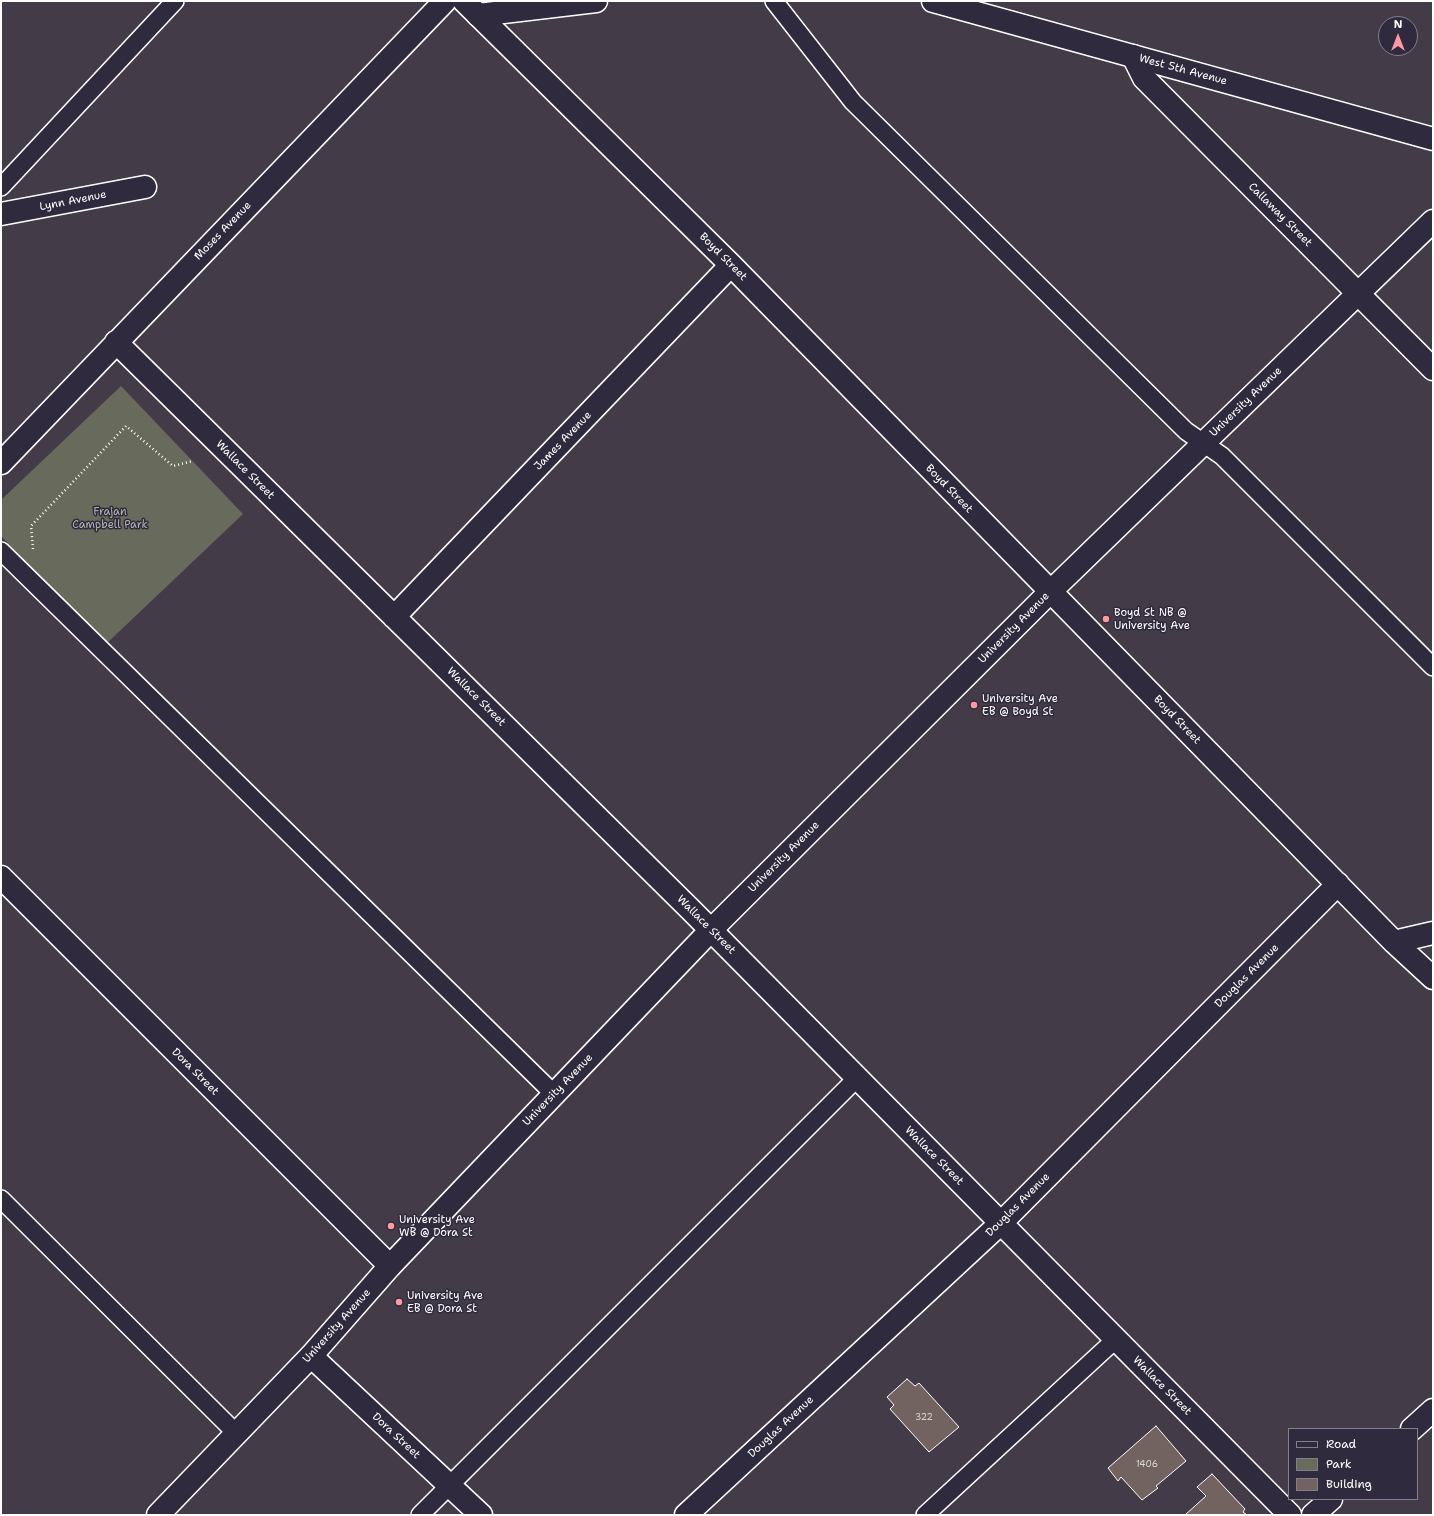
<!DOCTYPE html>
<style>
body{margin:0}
#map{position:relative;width:1434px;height:1516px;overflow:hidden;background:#433b48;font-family:"Shantell Sans",sans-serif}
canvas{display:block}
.frame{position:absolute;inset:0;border:2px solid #fff;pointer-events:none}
.legend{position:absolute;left:1288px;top:1428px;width:130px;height:72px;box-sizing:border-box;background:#2f2a3d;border:1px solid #827f8b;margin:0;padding:5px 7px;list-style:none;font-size:12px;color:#fff}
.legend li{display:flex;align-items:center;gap:8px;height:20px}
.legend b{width:20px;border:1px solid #827f8b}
.north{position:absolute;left:1378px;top:16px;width:40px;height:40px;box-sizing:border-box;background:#2f2a3d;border:1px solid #827f8b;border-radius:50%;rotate:0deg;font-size:11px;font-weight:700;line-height:16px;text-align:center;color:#fff}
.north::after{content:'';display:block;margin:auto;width:14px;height:18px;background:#ff9aa2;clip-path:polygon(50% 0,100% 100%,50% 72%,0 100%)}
</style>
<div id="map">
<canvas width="1434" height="1516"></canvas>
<div class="frame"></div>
<ul class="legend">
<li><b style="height:5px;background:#2f2a3d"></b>Road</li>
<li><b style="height:11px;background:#686b5c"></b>Park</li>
<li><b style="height:11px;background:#736360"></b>Building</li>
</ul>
<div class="north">N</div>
</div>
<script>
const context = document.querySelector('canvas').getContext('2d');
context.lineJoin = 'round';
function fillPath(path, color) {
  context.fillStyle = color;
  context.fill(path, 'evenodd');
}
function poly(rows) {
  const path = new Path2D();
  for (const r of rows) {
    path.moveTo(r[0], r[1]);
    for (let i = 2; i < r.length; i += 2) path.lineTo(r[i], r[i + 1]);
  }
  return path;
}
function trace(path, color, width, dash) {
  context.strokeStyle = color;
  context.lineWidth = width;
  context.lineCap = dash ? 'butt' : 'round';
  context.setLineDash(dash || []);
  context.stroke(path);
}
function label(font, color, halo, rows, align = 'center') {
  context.font = font + ' "Shantell Sans",sans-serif';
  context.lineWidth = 3;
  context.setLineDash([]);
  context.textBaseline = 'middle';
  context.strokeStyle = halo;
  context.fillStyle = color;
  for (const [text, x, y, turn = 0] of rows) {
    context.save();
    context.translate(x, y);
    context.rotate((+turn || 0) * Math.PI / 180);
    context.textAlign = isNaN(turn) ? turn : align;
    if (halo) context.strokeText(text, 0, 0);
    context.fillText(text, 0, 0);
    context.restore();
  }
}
fillPath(poly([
 [121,386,243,514,105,645,1,536,1,500]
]), '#686b5c');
const building = poly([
 [907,1379,915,1386,919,1383,959,1427,929,1452,890,1409,894,1405,887,1397,907,1379],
 [1156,1426,1186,1461,1156,1486,1158,1488,1142,1500,1121,1477,1118,1481,1108,1468,1156,1426],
 [1212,1474,1245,1509,1243,1512,1247,1515,1185,1515,1206,1496,1197,1487,1212,1474]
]);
fillPath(building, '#736360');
trace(building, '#fff', 1);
const lane = poly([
 [774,1,853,102,1186,431,1222,456,1433,667],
 [1,187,175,1],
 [1,551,554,1094],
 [1,1199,236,1433],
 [420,1515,857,1078],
 [925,1515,1116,1339]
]);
const street = poly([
 [464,1,731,265,1394,942,1433,978],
 [1133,56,1144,78,1433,369],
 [1,214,145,187],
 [116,342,692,911,1290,1515],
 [1,463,445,1],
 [394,617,731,265],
 [1,877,390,1266],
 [1394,942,1433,933],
 [311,1356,481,1515],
 [1412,1429,1433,1410],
 [686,1515,1001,1223,1338,884],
 [1313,1515,1331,1499]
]);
const secondary = poly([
 [933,1,1433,139],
 [478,15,596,1],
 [158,1515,311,1356,390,1266,711,930,1051,591,1433,221]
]);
trace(lane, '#fff', 20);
trace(street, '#fff', 25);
trace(secondary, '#fff', 25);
trace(poly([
 [33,549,31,526,126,426,173,466,193,461]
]), '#fff', 2.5, [1, 3]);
trace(lane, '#2f2a3d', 17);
trace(street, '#2f2a3d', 22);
trace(secondary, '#2f2a3d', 22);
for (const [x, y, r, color] of [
 [1106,619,4,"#ff9aa2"],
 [974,705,4,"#ff9aa2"],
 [391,1226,4,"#ff9aa2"],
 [399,1302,4,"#ff9aa2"]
]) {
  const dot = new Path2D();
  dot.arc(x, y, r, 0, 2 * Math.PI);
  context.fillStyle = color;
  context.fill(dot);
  trace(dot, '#2f2a3d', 1.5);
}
label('9px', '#dcd8d7', null, [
 ["322",924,1418],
 ["1406",1147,1465]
]);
label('11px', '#fff', '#2f2a3d', [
 ["West 5th Avenue",1183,70,15],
 ["Lynn Avenue",73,201,-11],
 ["Callaway Street",1280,215,45],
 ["Moses Avenue",223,231,-46],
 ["Boyd Street",723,257,45],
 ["University Avenue",1246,402,-44],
 ["James Avenue",563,441,-46],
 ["Wallace Street",245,470,45],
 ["Boyd Street",949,489,46],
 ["University Avenue",1014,628,-45],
 ["Wallace Street",476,697,45],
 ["Boyd Street",1177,720,46],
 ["University Avenue",784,857,-45],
 ["Wallace Street",706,925,45],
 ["Douglas Avenue",1247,976,-45],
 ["Dora Street",195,1072,45],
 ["University Avenue",558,1090,-46],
 ["Wallace Street",934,1156,45],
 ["Douglas Avenue",1018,1205,-45],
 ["University Avenue",337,1326,-48],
 ["Wallace Street",1162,1386,45],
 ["Douglas Avenue",781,1427,-43],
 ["Dora Street",396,1436,43]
]);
label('11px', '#b4b5ae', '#2f2a3d', [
 ["Frajan",110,512],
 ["Campbell Park",110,525]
]);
label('11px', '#fff', '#2f2a3d', [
 ["Boyd St NB @",1114,613],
 ["University Ave",1114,626],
 ["University Ave",982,699],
 ["EB @ Boyd St",982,712],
 ["University Ave",399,1220],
 ["WB @ Dora St",399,1233],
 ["University Ave",407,1296],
 ["EB @ Dora St",407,1309]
], 'left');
</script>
